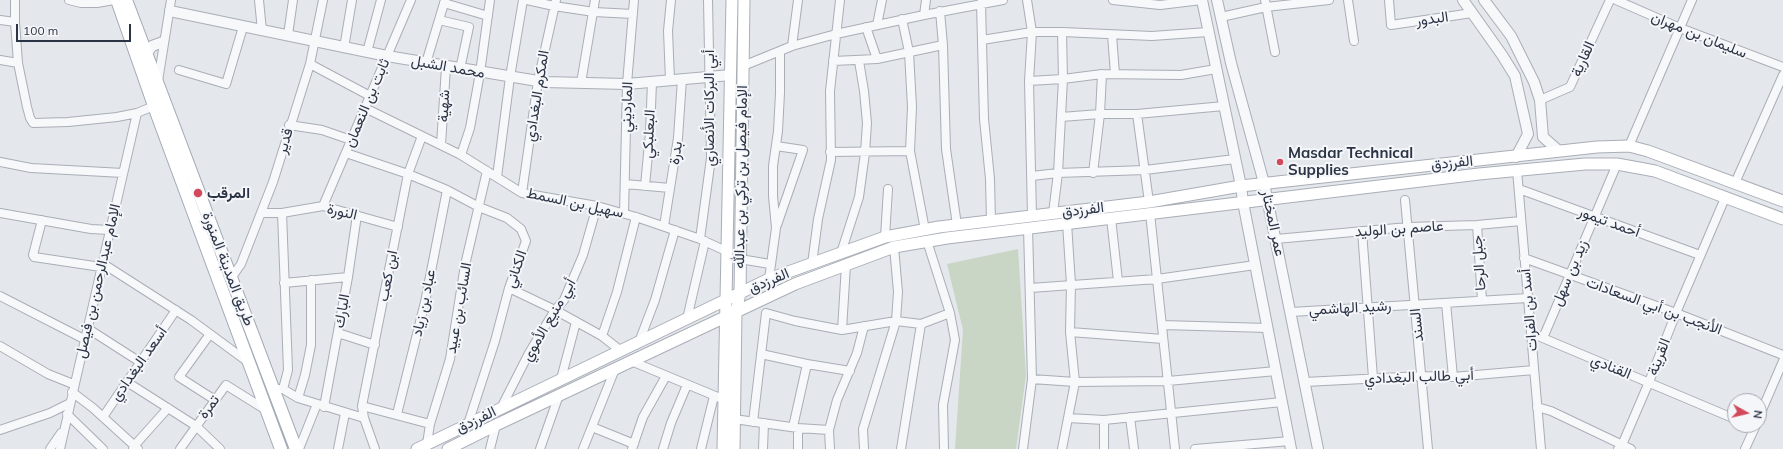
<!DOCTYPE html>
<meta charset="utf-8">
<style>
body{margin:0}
#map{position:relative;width:1783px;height:449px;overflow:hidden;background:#e4e7ec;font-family:Mulish,sans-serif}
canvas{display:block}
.north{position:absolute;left:1727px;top:393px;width:40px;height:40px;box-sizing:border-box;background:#f4f6f9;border:1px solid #a4a8b1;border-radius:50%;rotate:98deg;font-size:11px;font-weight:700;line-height:16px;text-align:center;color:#2b3445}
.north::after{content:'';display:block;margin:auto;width:14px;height:18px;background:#d1495b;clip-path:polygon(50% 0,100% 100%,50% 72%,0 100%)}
.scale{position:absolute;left:16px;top:24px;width:115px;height:18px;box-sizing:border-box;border:2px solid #2b3445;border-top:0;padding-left:5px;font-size:12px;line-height:14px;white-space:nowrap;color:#2b3445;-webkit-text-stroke:3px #f4f6f9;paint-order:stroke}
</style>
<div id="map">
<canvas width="1783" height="449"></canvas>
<div class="north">N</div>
<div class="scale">100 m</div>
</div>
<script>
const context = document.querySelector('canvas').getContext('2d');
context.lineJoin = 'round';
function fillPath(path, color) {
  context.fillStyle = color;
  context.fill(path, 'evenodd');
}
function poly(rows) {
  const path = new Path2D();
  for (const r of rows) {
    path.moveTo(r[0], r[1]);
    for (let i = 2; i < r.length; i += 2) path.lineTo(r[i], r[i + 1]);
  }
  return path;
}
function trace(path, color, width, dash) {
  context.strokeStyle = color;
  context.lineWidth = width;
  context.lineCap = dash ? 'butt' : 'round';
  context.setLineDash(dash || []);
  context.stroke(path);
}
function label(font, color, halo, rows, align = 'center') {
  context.font = font + ' Mulish,Vazirmatn,sans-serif';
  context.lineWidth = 4;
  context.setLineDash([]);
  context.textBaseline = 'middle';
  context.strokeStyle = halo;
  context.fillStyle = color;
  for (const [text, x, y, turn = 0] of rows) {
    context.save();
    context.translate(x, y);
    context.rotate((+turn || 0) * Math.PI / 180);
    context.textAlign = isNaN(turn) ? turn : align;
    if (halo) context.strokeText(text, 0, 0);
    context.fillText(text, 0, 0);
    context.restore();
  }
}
fillPath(poly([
 [1018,249,1026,375,1016,449,955,449,963,330,947,264]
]), '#c9d6c5');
const minor = poly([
 [15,0,15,22,18,63,27,107,30,118,33,123,68,122,117,117,137,113,154,106],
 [69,0,81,3,97,3,114,0],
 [259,0,262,31],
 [527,0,554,6,594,12,633,14],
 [1027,0,1032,32,1029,81,1032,216],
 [1113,0,1160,5,1202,0],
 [1265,0,1275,52],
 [1348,0,1354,41],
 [1389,0,1391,25,1472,13],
 [1616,0,1680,28,1783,67],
 [444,3,488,16],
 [981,3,984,119,990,179,991,221],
 [940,11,943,45,946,149,957,225],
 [924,15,926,0],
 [1221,17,1266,7,1329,0],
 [902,19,909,52,912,107,910,151,925,230],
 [0,20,15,22],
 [439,20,469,27,460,69],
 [877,25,882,0],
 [866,27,877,59],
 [288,35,293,0],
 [1112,35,1115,74],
 [982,40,1032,32,1062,32,1152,36,1208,32],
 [792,46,798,0],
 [344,48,352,0],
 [367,52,381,0],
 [0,60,18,63],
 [833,61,877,59,943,45],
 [426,63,445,0],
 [310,64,370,96],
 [743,66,792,46,836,34,924,15,1003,0],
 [179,70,226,84,243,27],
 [670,80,668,31,671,0],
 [158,81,171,0],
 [1029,81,1063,79,1102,74,1181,75,1216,69],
 [581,83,595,0],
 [1540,100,1570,87,1610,0],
 [365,108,461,155,522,193,597,206,636,217,700,239,728,252],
 [1137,114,1149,202],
 [1061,117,1100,114,1137,114,1224,106],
 [289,125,322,130,351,140],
 [441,145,446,67],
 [776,146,803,150,777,225],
 [1629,146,1692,0],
 [830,152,910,151],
 [346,153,408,174,447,190,479,207,507,218,521,229,526,241,509,288,495,341,468,424],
 [461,155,470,128,480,73,490,0],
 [0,162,31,168,123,173],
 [1517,170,1541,449],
 [1093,173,1100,114,1102,74],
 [1032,176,1058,173,1145,170,1235,159],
 [497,177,510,77,523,0],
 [1735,183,1783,75],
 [625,184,670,188],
 [645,186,650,133,652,82],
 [1519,189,1700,255],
 [522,193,538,81,556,0],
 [1405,200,1428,449],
 [323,206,411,0],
 [0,213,91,229,109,230],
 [261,213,282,213,323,206,398,227],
 [282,213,288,370,283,389],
 [624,213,627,84,634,0],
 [1053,213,1058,173,1063,79,1062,32],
 [1150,213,1175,449],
 [1111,218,1118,281],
 [42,220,33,255,34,257,101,267],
 [1477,225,1482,300],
 [664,226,678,138,682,79],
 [1362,231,1373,378],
 [885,237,888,189],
 [700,239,711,158,708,0],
 [1276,239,1408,227,1477,225,1521,221],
 [927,241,950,313,955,340,943,405,944,449],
 [841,253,859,197,865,153,867,123,864,91,859,61],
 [1524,258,1676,313,1783,355],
 [740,259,770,264],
 [102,263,191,320,248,362],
 [812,264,818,219,831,160,830,91,840,0],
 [232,277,241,264,273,182,310,64,323,0],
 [769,279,776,228,773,196,773,166,778,131,780,93,780,51],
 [284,283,348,277],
 [509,288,555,310,602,336,621,351],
 [1030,288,1157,279,1255,265],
 [0,296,84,339],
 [1446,303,1453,377],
 [1291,312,1528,298],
 [687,319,705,241],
 [1162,325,1268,328],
 [87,328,140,362],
 [842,330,846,265],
 [1070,332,1163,339],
 [338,333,375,345],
 [1531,333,1735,419],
 [210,334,179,377,215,400],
 [602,336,617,292,636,217],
 [1543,338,1617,164],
 [639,342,655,300,675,230],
 [0,346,48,374,73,384],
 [761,354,807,364,850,371],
 [631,361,725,400],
 [561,379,576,322],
 [1032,379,1075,382,1168,381,1276,371],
 [127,382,196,426,220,449],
 [1305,382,1422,376,1453,377,1534,370],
 [279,389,283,389,298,398,364,418],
 [72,392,93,408,138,449],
 [298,398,305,375,311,345,311,280],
 [362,406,430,424],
 [324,407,348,277,357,215],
 [1537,407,1551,411,1631,449],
 [501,408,529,353,555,310,564,300,583,255,597,206],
 [67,414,103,449],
 [397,414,425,302,447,190],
 [103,417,176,310],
 [1130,417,1134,449],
 [1759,417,1783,361],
 [1068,418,1104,420,1282,402],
 [734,419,798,428,829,430],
 [753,422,766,313,795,321,842,330,896,321,921,324,950,313],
 [592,427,634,444],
 [793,427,807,364],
 [798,428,798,449],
 [0,430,50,413,70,403],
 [427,444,430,424,450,359,465,265,487,171],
 [50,449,61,433],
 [60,449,137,113],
 [133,449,134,446,168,408],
 [180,449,226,385,266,410],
 [299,449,317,404],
 [338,449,345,413],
 [375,449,364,418,362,406,408,174,422,136],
 [490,449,496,425],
 [540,449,559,395],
 [583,449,615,369],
 [632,449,643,417,666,376],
 [663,449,671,423,687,385],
 [701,449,714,396],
 [763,449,764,423],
 [830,449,829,430,837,400,857,353,864,326],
 [864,449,863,429,896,321,898,292,894,247],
 [901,449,921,324],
 [1023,449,1032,379,1028,228],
 [1062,449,1075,382,1070,332,1071,284,1067,223],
 [1104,449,1104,420],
 [1195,449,1290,441],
 [1618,449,1622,445,1649,382,1676,313,1725,198],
 [1745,449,1756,425]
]);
const tertiary = poly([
 [1202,0,1241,186,1243,202,1291,449],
 [1217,0,1231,63,1264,183,1318,449],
 [1463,0,1502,55,1515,76,1528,134,1516,157],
 [1484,0,1511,36,1534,82,1540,100,1543,137,1559,151],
 [170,11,387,56,544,82,627,84,731,75],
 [147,53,152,46,163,42]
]);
const secondary = poly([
 [417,449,769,279,885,237,939,227,1149,202,1241,186,1597,147,1629,146,1648,151,1783,201],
 [448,449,496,425,795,284,894,247,947,238,1479,174,1585,164,1617,164,1655,171,1783,219],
 [723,449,732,0],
 [734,449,736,312,740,293,744,0]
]);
const primary = poly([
 [117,0,158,117,281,449],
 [126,0,296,449]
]);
trace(minor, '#a9aeb7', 10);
trace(tertiary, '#a9aeb7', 12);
trace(secondary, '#a9aeb7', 13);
trace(primary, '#a3abb8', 14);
trace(minor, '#f7f8fa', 8);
trace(tertiary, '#f7f8fa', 10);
trace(secondary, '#fff', 11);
trace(primary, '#fff', 12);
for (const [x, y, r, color] of [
 [1280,162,4,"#d1495b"],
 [198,193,5,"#d1495b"]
]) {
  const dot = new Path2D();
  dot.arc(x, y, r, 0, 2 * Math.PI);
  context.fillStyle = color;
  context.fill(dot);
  trace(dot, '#f4f6f9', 1.5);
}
label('15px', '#2b3445', '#f4f6f9', [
 ["البدور",1432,19,-8],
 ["سليمان بن مهران",1699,35,22],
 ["القارية",1583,59,-66],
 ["محمد الشبل",448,67,10],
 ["المكرم البغدادي",537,96,-81],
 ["ثابت بن النعمان",367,103,-67],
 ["شهية",444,106,-87],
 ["المارديني",627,107,-88],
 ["أبي البركات الأنصاري",709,108,-90],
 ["البعلبكي",649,134,-87],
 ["قدير",285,141,-74],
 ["بدرة",676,153,-81],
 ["الفرزدق",1452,163,-6],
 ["الإمام فيصل بن تركي بن عبدالله",741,177,-89],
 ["سهيل بن السمط",575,203,12],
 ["الفرزدق",1083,210,-7],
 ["النورة",342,212,13],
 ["أحمد تيمور",1609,222,20],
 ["عمر المختار",1273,223,78],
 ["عاصم بن الوليد",1399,229,-4],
 ["جبل الرحا",1479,263,-94],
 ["طريق المدينة المنورة",228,269,69],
 ["الكناني",516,269,-71],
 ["زيد بن سهل",1570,273,-67],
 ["ابن كعب",388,276,-79],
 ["الإمام عبدالرحمن بن فيصل",98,281,-77],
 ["الفرزدق",769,281,-23],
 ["عباد بن زياد",424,303,-78],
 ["الأنجب بن أبي السعادات",1654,306,20],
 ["السائب بن عبيد",459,308,-80],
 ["رشيد الهاشمي",1350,308,-3],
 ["أسد بن الفرات",1529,310,-95],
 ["البارك",342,311,-80],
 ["أبي منيع الأموي",549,320,-60],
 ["السند",1417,325,-96],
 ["القرينة",1659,357,-69],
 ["أسعد البغدادي",139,364,-55],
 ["القنادي",1611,367,22],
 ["أبي طالب البغدادي",1419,377,-2],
 ["تمرة",209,407,-54],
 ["الفرزدق",476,420,-26]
]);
label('bold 15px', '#2b3445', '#f4f6f9', [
 ["Masdar Technical",1288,153],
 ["Supplies",1288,170],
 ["المرقب",207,193]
], 'left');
</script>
